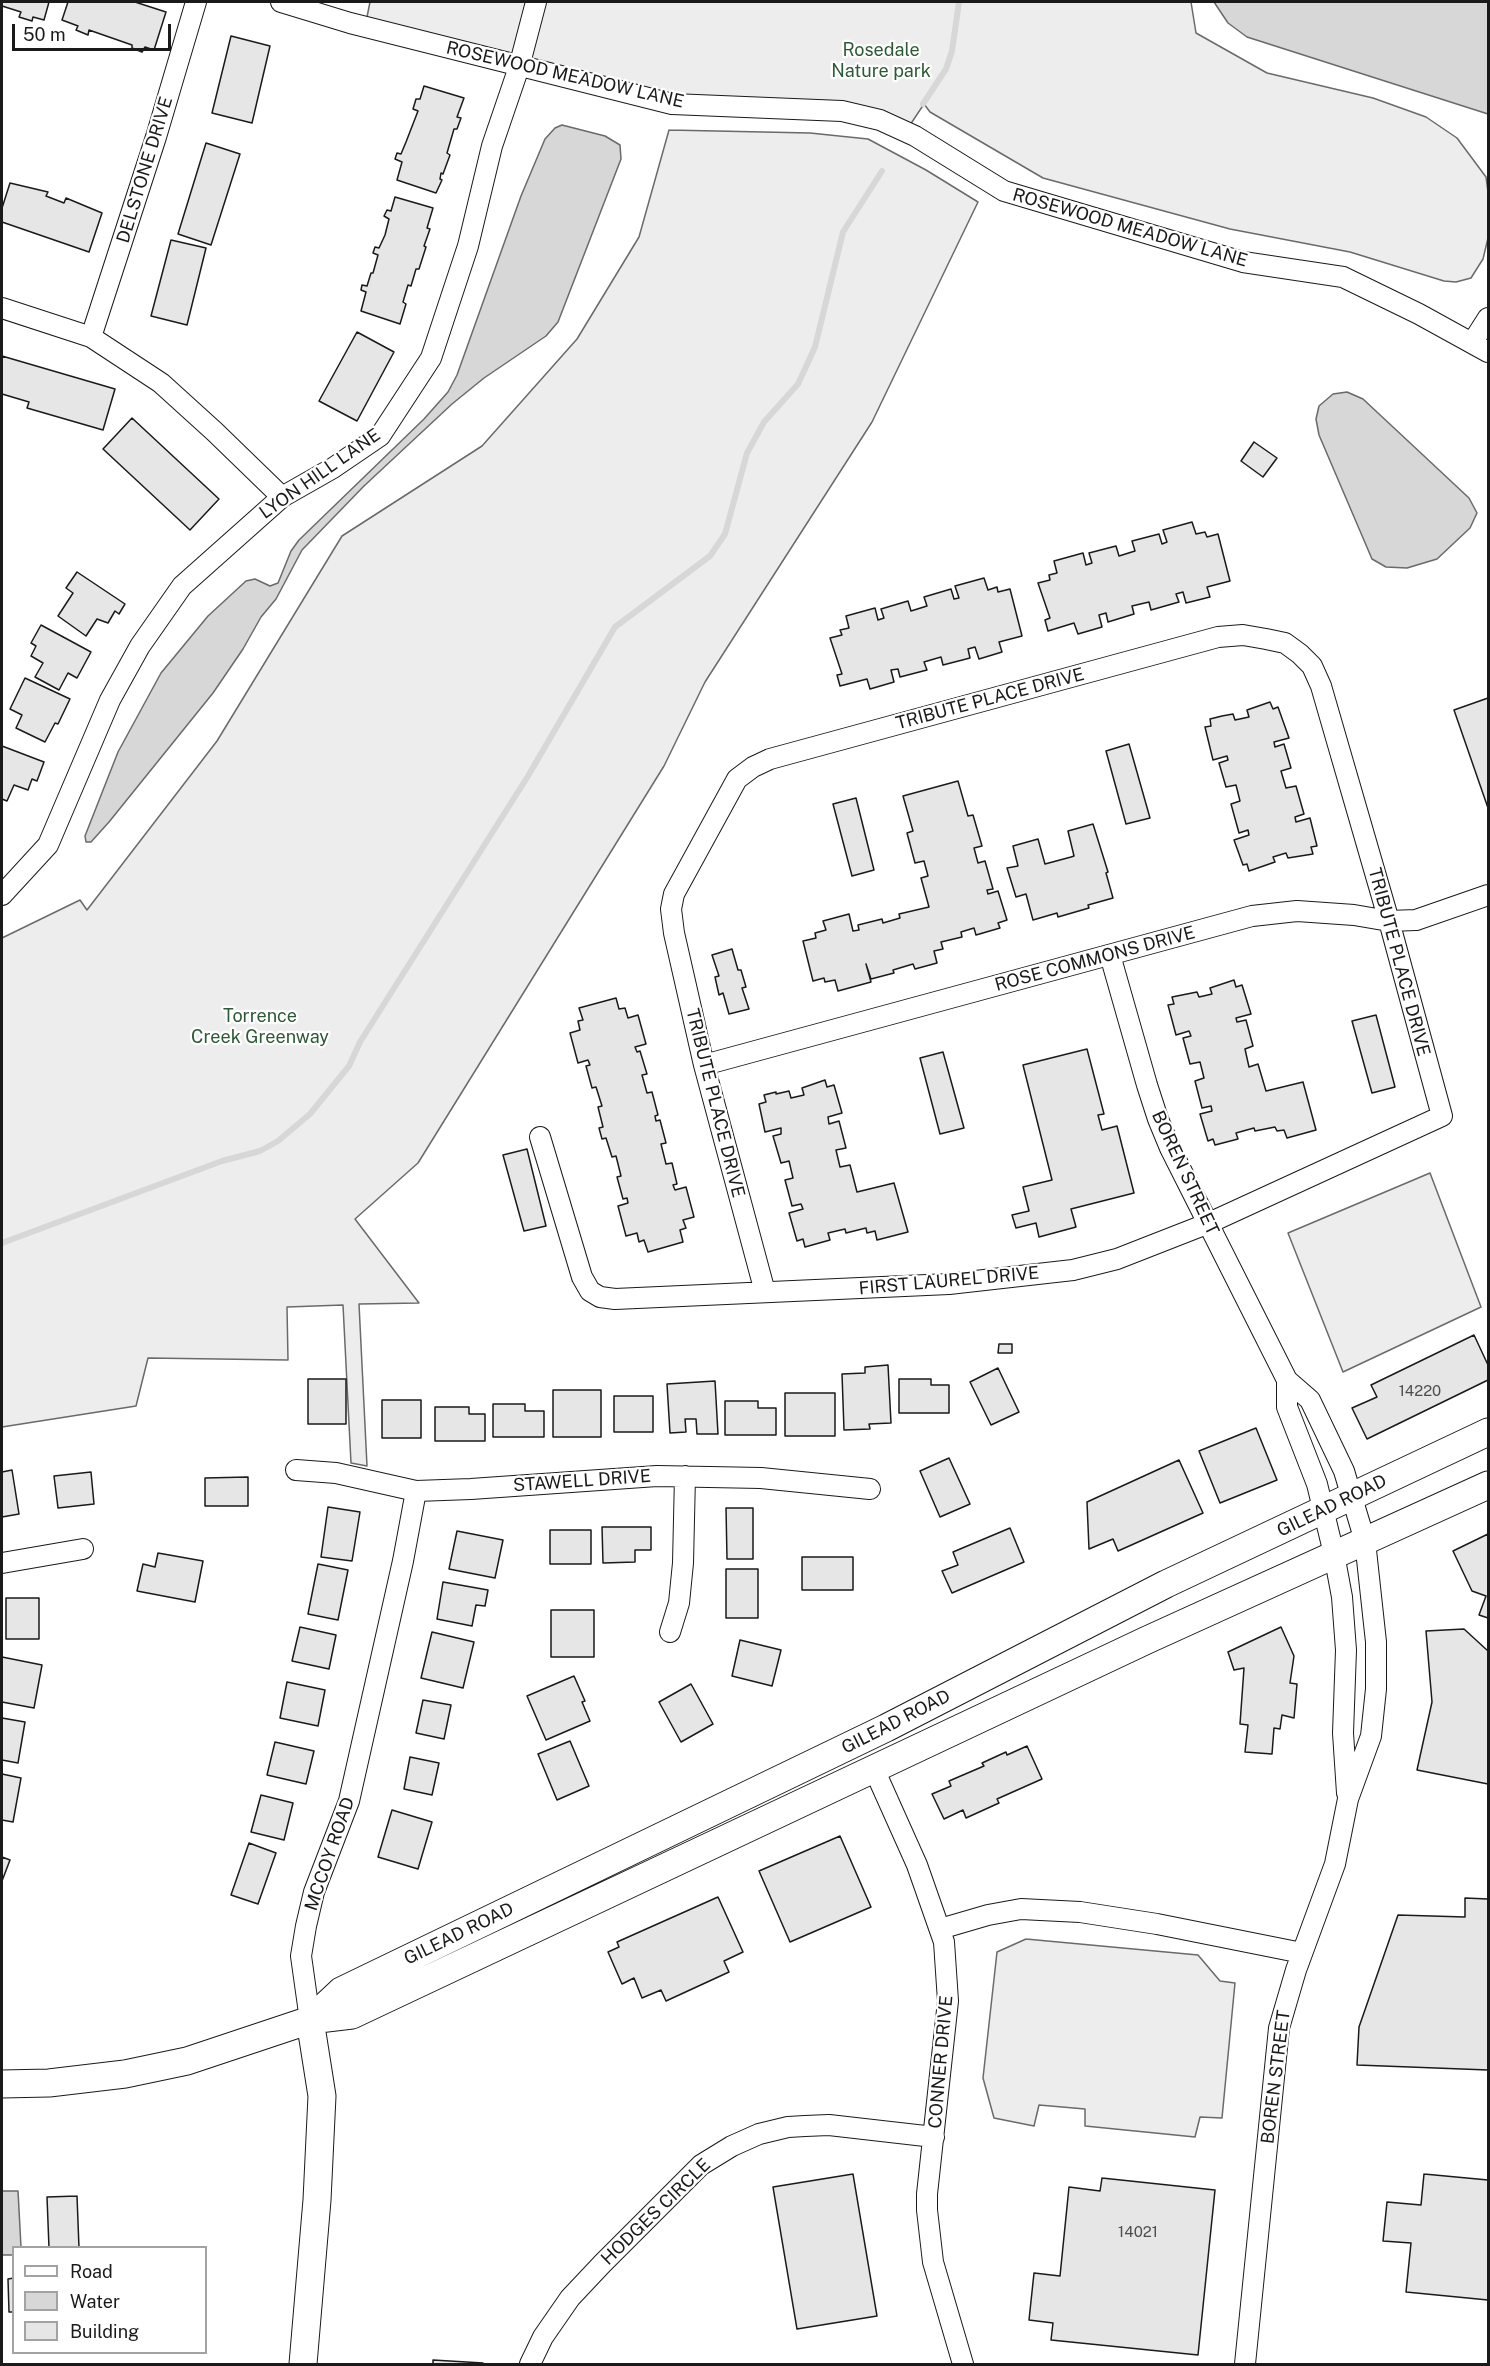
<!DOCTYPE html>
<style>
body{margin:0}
#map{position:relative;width:1490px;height:2366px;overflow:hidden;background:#fff;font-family:"Public Sans",sans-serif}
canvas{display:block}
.frame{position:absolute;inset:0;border:3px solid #1a1a1a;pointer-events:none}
.legend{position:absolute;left:12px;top:2246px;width:195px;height:108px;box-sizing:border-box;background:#fff;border:2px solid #a3a3a3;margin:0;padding:8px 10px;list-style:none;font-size:18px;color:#1a1a1a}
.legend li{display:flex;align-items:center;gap:12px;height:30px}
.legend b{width:30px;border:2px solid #a3a3a3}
.scale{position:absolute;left:12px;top:24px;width:159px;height:27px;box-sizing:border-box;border:3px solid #1a1a1a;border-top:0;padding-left:8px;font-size:18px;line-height:21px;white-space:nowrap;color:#1a1a1a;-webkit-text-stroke:4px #fff;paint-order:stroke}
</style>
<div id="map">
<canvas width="1490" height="2366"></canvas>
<div class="frame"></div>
<ul class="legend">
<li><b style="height:8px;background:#fff"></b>Road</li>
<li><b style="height:16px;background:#d7d7d7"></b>Water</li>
<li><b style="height:16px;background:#e6e6e6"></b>Building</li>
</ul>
<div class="scale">50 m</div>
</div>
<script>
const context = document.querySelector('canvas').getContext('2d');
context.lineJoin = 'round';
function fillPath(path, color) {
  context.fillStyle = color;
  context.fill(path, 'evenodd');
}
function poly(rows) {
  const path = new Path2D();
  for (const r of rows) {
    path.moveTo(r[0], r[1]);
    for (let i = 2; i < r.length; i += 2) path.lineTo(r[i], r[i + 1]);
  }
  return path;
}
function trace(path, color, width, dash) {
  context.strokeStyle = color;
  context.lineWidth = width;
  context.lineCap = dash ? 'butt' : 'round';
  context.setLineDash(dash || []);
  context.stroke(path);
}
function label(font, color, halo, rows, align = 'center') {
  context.font = font + ' "Public Sans",sans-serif';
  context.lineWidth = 4.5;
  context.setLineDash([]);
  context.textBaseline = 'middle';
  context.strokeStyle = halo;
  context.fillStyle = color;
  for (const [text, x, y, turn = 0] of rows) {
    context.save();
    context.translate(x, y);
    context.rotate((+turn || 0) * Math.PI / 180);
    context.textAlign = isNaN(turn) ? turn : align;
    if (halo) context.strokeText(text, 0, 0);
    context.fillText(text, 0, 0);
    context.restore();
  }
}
const built = poly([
 [370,2,1191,2,1196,33,1267,73,1373,98,1426,117,1457,138,1486,177,1488,192,1488,238,1483,259,1471,278,1456,282,1444,281,1350,252,1230,229,1043,178,930,112,924,104,906,131,880,120,672,104,365,27,370,2],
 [669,130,810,133,868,139,926,170,978,202,872,422,705,682,664,766,418,1163,355,1219,419,1303,359,1304,367,1466,351,1463,343,1305,287,1307,288,1360,148,1358,136,1406,2,1427,2,938,80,900,87,910,217,741,342,536,482,446,577,339,639,237,669,130],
 [1430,1173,1481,1307,1343,1372,1288,1233,1430,1173],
 [1026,1939,1198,1955,1220,1981,1235,1983,1222,2118,1200,2117,1195,2137,1085,2126,1085,2109,1039,2105,1034,2126,994,2118,983,2078,997,1952,1026,1939]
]);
fillPath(built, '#ededed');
trace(built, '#6a6a6a', 1.5);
const water = poly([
 [1214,2,1488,2,1488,114,1247,37,1228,23,1214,2],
 [562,125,605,136,620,145,621,159,558,322,546,336,484,378,452,404,364,486,302,550,276,599,261,617,243,649,213,693,109,822,91,842,86,842,85,836,118,752,161,673,208,616,246,581,255,579,270,586,278,583,291,551,299,540,424,419,448,392,457,375,521,196,545,139,555,128,562,125],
 [1347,392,1363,399,1469,498,1477,513,1470,528,1437,559,1407,568,1386,567,1372,559,1319,435,1316,419,1319,406,1333,394,1347,392],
 [2,2191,18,2191,21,2247,14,2248,13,2255,2,2255,2,2191]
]);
fillPath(water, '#d7d7d7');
trace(water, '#6a6a6a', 1.5);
trace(poly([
 [923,104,946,69,952,51,959,2],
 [2,1243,222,1161,260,1151,278,1141,310,1114,349,1066,360,1042,528,776,615,627,710,556,725,534,747,453,764,422,798,384,815,347,843,232,882,171]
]), '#d7d7d7', 6);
const building = poly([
 [2,2,49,2,44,20,33,17,32,21,19,17,21,12,2,6,2,2],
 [68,2,135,2,166,12,154,50,145,47,142,52,132,48,132,45,89,30,88,35,76,30,78,26,62,20,68,2],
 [231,36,270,46,252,123,212,113,231,36],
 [424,86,464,98,457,117,461,118,457,129,454,129,447,153,450,155,443,174,441,173,440,179,442,180,436,193,397,180,402,162,395,159,397,153,401,154,406,142,418,111,413,109,416,99,420,99,424,86],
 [206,143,240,154,211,245,178,234,206,143],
 [10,183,48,192,46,196,64,203,66,198,102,213,89,252,2,222,2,208,10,183],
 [395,197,433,208,427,228,430,229,424,246,426,247,419,269,416,269,411,286,408,285,403,302,406,304,400,324,361,311,366,292,361,290,362,285,367,286,371,273,373,273,378,255,373,253,375,247,379,248,385,235,389,219,384,216,387,210,391,211,395,197],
 [171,240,206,248,187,325,151,316,171,240],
 [357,332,394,352,357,421,319,401,357,332],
 [2,356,115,389,103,430,27,408,29,402,2,394,2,356],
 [132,418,219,499,190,530,103,449,132,418],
 [1254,442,1277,458,1263,477,1241,461,1254,442],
 [1192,522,1196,534,1205,532,1207,537,1218,534,1230,581,1207,587,1210,597,1186,603,1183,592,1176,594,1179,602,1151,610,1149,602,1132,606,1134,614,1108,622,1106,613,1099,615,1102,627,1078,634,1074,623,1048,631,1045,620,1050,618,1038,583,1050,580,1049,575,1057,573,1054,561,1083,553,1086,565,1092,563,1089,553,1116,546,1119,556,1135,551,1132,541,1159,534,1162,544,1167,542,1163,530,1192,522],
 [77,572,125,604,119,614,115,611,108,623,97,619,86,636,58,616,73,593,66,588,77,572],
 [984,578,988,590,997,587,998,592,1010,589,1022,636,999,642,1002,652,979,659,975,647,968,649,970,658,943,665,941,657,924,662,927,670,900,677,898,669,891,670,894,682,870,689,867,679,840,686,837,675,842,674,830,638,842,635,840,630,849,628,846,616,875,608,878,620,884,618,881,609,908,601,911,611,927,606,924,597,951,589,954,599,959,598,955,586,984,578],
 [41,625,91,652,77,678,68,673,59,690,35,677,43,663,31,656,36,646,31,643,41,625],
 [25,678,70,699,58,724,55,723,45,742,16,728,22,715,10,709,25,678],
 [1488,698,1488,808,1454,710,1488,698],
 [1270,702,1273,709,1278,707,1289,738,1274,742,1275,747,1284,744,1291,768,1281,771,1286,788,1296,786,1304,814,1295,817,1296,822,1310,818,1317,846,1311,847,1313,854,1288,858,1286,853,1273,857,1275,862,1249,871,1247,864,1243,865,1234,840,1249,835,1248,830,1239,833,1231,804,1240,801,1236,785,1226,787,1219,763,1228,760,1227,756,1213,760,1205,727,1211,726,1210,719,1222,716,1233,714,1235,720,1249,717,1247,710,1270,702],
 [1129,744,1150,818,1126,824,1106,751,1129,744],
 [2,746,44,762,37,781,32,779,28,790,14,785,7,801,2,799,2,746],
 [958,781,968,816,973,815,982,846,974,848,978,863,985,861,993,889,987,890,988,894,998,891,1007,920,998,923,1000,928,976,935,974,928,961,932,962,937,941,942,943,949,934,951,937,963,915,969,913,964,893,970,894,973,871,979,866,964,871,982,838,991,835,980,825,982,824,978,813,981,803,941,816,938,815,933,826,930,823,921,849,914,853,931,859,930,858,925,882,919,883,923,900,918,899,914,929,907,921,878,928,876,924,861,915,863,907,833,913,831,903,796,958,781],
 [856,798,874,870,852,876,833,804,856,798],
 [1093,824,1108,872,1106,873,1113,898,1088,905,1089,908,1058,917,1057,913,1033,920,1026,894,1016,897,1007,868,1018,866,1013,846,1038,839,1045,864,1071,857,1074,856,1068,831,1093,824],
 [732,949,738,970,741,970,746,987,742,988,749,1009,729,1014,723,993,719,995,715,977,719,976,712,955,732,949],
 [1234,980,1236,987,1242,985,1251,1014,1236,1018,1237,1022,1246,1020,1253,1046,1245,1049,1249,1067,1258,1064,1266,1091,1303,1082,1316,1130,1287,1138,1284,1130,1277,1131,1275,1127,1255,1131,1254,1128,1236,1133,1238,1139,1215,1145,1213,1139,1208,1141,1200,1114,1212,1111,1211,1106,1202,1108,1195,1081,1204,1078,1200,1062,1190,1064,1183,1038,1191,1036,1189,1031,1176,1035,1168,1005,1174,1004,1172,997,1197,992,1199,997,1212,994,1210,988,1234,980],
 [616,998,619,1009,625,1008,628,1018,638,1015,646,1044,635,1047,637,1052,640,1051,647,1074,642,1075,647,1093,652,1092,658,1115,655,1116,656,1121,660,1120,666,1143,661,1144,666,1164,672,1163,677,1184,673,1185,675,1190,686,1187,694,1217,683,1220,686,1228,680,1230,683,1242,648,1252,644,1240,639,1242,637,1233,626,1236,618,1206,628,1203,627,1198,623,1199,617,1177,621,1176,616,1156,612,1157,606,1138,602,1139,599,1128,603,1127,598,1107,602,1106,596,1087,592,1088,586,1066,590,1065,588,1060,578,1063,570,1033,580,1030,578,1021,583,1020,579,1008,616,998],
 [1376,1015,1395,1087,1372,1093,1352,1021,1376,1015],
 [1087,1049,1104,1114,1098,1115,1102,1130,1117,1126,1134,1193,1071,1209,1076,1227,1039,1237,1036,1223,1016,1228,1012,1215,1029,1211,1023,1187,1052,1180,1023,1065,1087,1049],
 [943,1052,964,1128,940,1134,920,1058,943,1052],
 [825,1080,827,1087,834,1085,842,1113,828,1117,829,1124,839,1121,846,1148,836,1150,840,1167,850,1165,857,1192,894,1183,908,1232,877,1240,875,1231,867,1233,866,1228,846,1233,845,1229,828,1233,830,1240,805,1247,803,1239,797,1241,789,1213,803,1209,801,1204,792,1206,785,1180,793,1178,789,1161,781,1163,773,1136,781,1134,781,1128,765,1132,759,1104,766,1102,764,1095,776,1092,776,1094,789,1091,791,1098,804,1095,802,1088,825,1080],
 [527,1149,546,1226,524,1231,503,1155,527,1149],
 [1474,1335,1488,1365,1488,1380,1367,1439,1352,1408,1377,1397,1371,1385,1474,1335],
 [999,1344,1012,1344,1012,1353,998,1353,999,1344],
 [888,1365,891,1423,869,1424,870,1429,844,1430,842,1374,865,1373,865,1367,888,1365],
 [998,1368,1019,1412,991,1425,970,1382,998,1368],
 [308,1379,346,1379,346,1424,308,1424,308,1379],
 [899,1379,931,1379,931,1385,949,1385,949,1413,899,1413,899,1379],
 [715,1381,718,1434,697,1434,696,1419,685,1419,686,1432,670,1433,667,1384,715,1381],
 [553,1390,601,1390,601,1437,553,1437,553,1390],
 [785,1393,835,1393,835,1436,785,1436,785,1393],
 [614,1396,653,1396,653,1432,614,1432,614,1396],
 [382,1400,421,1400,421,1438,382,1438,382,1400],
 [725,1401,758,1401,758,1408,776,1408,776,1435,725,1435,725,1401],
 [493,1404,525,1404,525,1411,544,1411,544,1437,493,1437,493,1404],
 [435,1407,469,1407,469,1414,485,1414,485,1441,435,1441,435,1407],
 [1256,1428,1277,1480,1220,1503,1199,1451,1256,1428],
 [949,1458,970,1504,940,1517,920,1471,949,1458],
 [1179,1460,1203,1513,1118,1551,1113,1539,1089,1549,1087,1502,1179,1460],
 [12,1470,19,1514,2,1517,2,1472,12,1470],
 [91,1472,94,1504,58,1508,54,1476,91,1472],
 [248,1477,248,1506,205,1506,205,1478,248,1477],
 [328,1507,360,1512,352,1561,321,1557,328,1507],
 [726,1508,753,1508,753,1559,727,1559,726,1508],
 [602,1527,651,1527,651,1550,635,1550,635,1562,603,1563,602,1527],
 [1010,1528,1024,1562,952,1593,942,1571,958,1565,953,1552,1010,1528],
 [550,1530,591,1530,591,1564,550,1564,550,1530],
 [457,1531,503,1540,495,1578,449,1569,457,1531],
 [1488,1534,1488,1618,1479,1615,1486,1596,1472,1591,1453,1551,1488,1534],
 [158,1553,203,1561,195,1602,137,1591,143,1564,155,1567,158,1553],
 [802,1557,853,1557,853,1590,802,1590,802,1557],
 [318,1564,348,1570,338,1620,308,1614,318,1564],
 [726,1569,758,1569,758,1618,726,1618,726,1569],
 [443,1582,488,1590,485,1606,476,1605,472,1626,437,1619,443,1582],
 [6,1598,39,1598,39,1639,6,1639,6,1598],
 [551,1610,594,1610,594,1657,551,1657,551,1610],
 [300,1627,336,1635,329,1669,292,1661,300,1627],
 [1281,1627,1294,1656,1290,1683,1297,1684,1294,1718,1282,1715,1280,1729,1274,1728,1272,1754,1245,1752,1248,1725,1240,1724,1244,1668,1234,1670,1228,1652,1281,1627],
 [1464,1629,1488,1651,1488,1784,1417,1770,1432,1702,1426,1631,1464,1629],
 [432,1632,474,1642,463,1688,421,1678,432,1632],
 [740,1640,781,1650,772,1686,732,1676,740,1640],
 [2,1657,42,1665,34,1708,2,1702,2,1657],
 [574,1676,585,1701,582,1702,590,1721,546,1740,527,1696,574,1676],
 [287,1682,325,1690,318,1726,280,1718,287,1682],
 [691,1684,713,1724,681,1742,659,1702,691,1684],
 [423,1700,451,1705,444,1739,416,1733,423,1700],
 [2,1718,25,1722,18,1763,2,1760,2,1718],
 [570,1741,589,1786,557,1800,538,1754,570,1741],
 [275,1742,314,1751,306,1784,267,1775,275,1742],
 [1027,1746,1042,1779,997,1799,999,1803,966,1818,963,1810,944,1819,932,1794,951,1786,949,1781,984,1766,982,1763,1006,1752,1007,1755,1027,1746],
 [410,1757,439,1763,432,1795,404,1789,410,1757],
 [2,1774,21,1778,13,1822,2,1820,2,1774],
 [261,1795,293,1803,284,1840,251,1832,261,1795],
 [392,1810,432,1822,418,1869,378,1857,392,1810],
 [840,1836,871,1907,790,1942,759,1871,840,1836],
 [249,1843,276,1853,258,1904,231,1895,249,1843],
 [2,1857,10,1860,2,1881,2,1857],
 [718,1897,743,1952,724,1961,729,1972,666,2001,661,1990,642,1998,634,1978,622,1984,608,1952,619,1947,617,1942,718,1897],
 [1465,1898,1488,1899,1488,2070,1357,2065,1359,2027,1398,1915,1465,1917,1465,1898],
 [853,2174,877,2316,797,2329,773,2187,853,2174],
 [1424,2174,1488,2180,1488,2300,1406,2292,1411,2243,1383,2241,1387,2202,1421,2205,1424,2174],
 [1102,2178,1215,2190,1198,2355,1051,2340,1053,2323,1029,2320,1034,2273,1060,2276,1069,2187,1100,2191,1102,2178],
 [77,2196,79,2248,49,2248,47,2197,77,2196],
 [14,2278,14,2312,9,2312,8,2279,14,2278],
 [433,2360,483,2363,483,2364,433,2364,433,2360]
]);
fillPath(building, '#e6e6e6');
trace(building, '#1a1a1a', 1.5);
const minor = poly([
 [281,2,350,23,672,104,842,111,880,120,915,136,1004,191,1243,262,1343,277,1419,314,1488,352],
 [2,308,91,337,161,383,215,432,282,497],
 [91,337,156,137,196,2],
 [1472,343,1488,318],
 [2,895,48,845,110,700,140,646,182,586,282,497,333,468,380,436,431,358,468,246,492,146,519,67,536,2],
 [1110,955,1147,1085,1158,1119,1170,1148,1287,1380,1310,1400,1344,1471,1365,1541,1376,1642,1376,1689,1371,1736,1348,1799,1335,1864,1296,1970,1279,2028,1245,2364],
 [704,1065,1252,916,1297,911,1354,915,1389,921,1416,920,1488,895],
 [540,1137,582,1277,590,1291,600,1297,615,1299,949,1284,1073,1270,1117,1259,1209,1223,1442,1116,1389,921,1321,686,1312,666,1300,654,1285,643,1266,639,1243,635,1218,637,770,759,753,767,737,779,674,894,671,909,674,933,704,1065,765,1292],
 [1287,1380,1287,1407,1317,1484,1334,1554,1342,1597,1346,1650,1343,1733,1347,1793],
 [296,1470,336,1473,416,1491,471,1489,657,1476,761,1478,870,1489],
 [2,1563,83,1549],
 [670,1632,679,1603,683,1563,685,1476],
 [874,1769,917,1865,944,1942,948,2001,927,2194,927,2210,933,2262,963,2364],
 [940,1929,988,1915,1021,1909,1080,1912,1157,1924,1302,1953],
 [310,2020,301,1956,306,1926,314,1892,349,1801,403,1561,416,1491],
 [530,2364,543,2337,570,2298,602,2264,701,2165,732,2146,759,2134,788,2127,805,2126,829,2125,934,2137]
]);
const secondary = poly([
 [310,2020,341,1991,886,1728,1166,1584,1488,1432],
 [2,2084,49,2083,125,2074,187,2061,310,2020,352,2015,1147,1640,1488,1485],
 [303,2364,317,2200,322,2096,310,2020]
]);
trace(minor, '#1a1a1a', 22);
trace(secondary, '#1a1a1a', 29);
trace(minor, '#fff', 20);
trace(secondary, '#fff', 27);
label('15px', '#4d4d4d', null, [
 ["14220",1420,1391],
 ["14021",1138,2232]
]);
label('18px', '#2b5a34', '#fff', [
 ["Rosedale",881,50],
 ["Nature park",881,71],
 ["Torrence",260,1016],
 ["Creek Greenway",260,1037]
]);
label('18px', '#1a1a1a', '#fff', [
 ["ROSEWOOD MEADOW LANE",565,75,13],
 ["DELSTONE DRIVE",145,170,-73],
 ["ROSEWOOD MEADOW LANE",1130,228,16],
 ["LYON HILL LANE",320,474,-35],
 ["TRIBUTE PLACE DRIVE",990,699,-15],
 ["ROSE COMMONS DRIVE",1095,959,-15],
 ["TRIBUTE PLACE DRIVE",1399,962,75],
 ["TRIBUTE PLACE DRIVE",715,1103,76],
 ["BOREN STREET",1185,1173,65],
 ["FIRST LAUREL DRIVE",949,1281,-5],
 ["STAWELL DRIVE",582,1481,-4],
 ["GILEAD ROAD",1332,1506,-26],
 ["GILEAD ROAD",896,1722,-27],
 ["MCCOY ROAD",330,1854,-71],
 ["GILEAD ROAD",459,1934,-26],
 ["CONNER DRIVE",941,2062,-85],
 ["BOREN STREET",1276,2077,-83],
 ["HODGES CIRCLE",656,2212,-44]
]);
</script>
